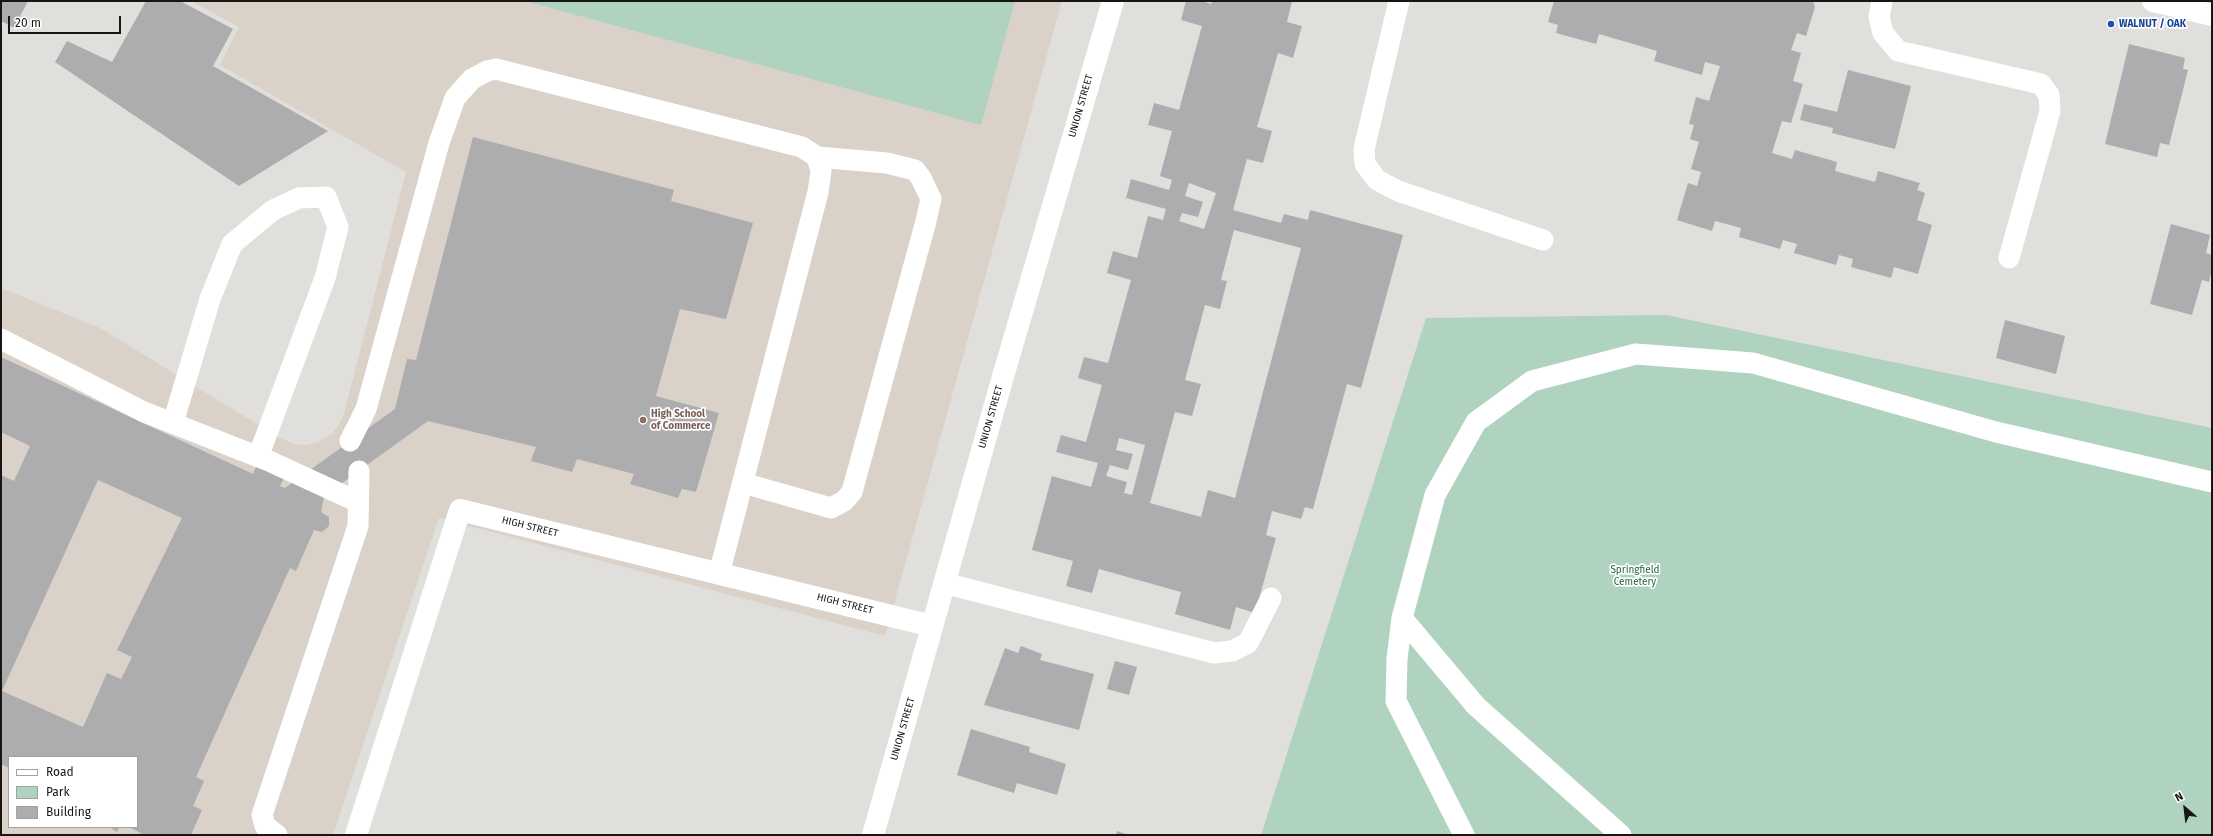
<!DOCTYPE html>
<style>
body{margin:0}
#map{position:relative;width:2213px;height:836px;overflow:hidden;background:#e1dfdc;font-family:"Fira Sans",sans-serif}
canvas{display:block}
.frame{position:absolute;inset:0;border:2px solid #171615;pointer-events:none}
.legend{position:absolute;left:8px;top:756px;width:130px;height:72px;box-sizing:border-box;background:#fff;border:1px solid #a2a2a1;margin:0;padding:5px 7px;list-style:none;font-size:12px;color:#171615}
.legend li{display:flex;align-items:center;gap:8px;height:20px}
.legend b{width:20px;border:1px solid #a2a2a1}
.north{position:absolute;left:2165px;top:788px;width:40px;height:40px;-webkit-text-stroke:3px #fff;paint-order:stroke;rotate:332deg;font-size:11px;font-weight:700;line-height:16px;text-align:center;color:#171615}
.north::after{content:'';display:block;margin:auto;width:14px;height:18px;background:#171615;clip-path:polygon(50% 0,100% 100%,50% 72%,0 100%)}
.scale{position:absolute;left:8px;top:16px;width:113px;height:18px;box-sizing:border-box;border:2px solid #171615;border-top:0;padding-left:5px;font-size:12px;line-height:14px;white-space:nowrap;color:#171615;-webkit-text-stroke:3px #fff;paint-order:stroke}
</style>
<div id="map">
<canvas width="2213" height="836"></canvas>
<div class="frame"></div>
<ul class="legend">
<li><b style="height:5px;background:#fff"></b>Road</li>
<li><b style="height:11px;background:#afd3bf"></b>Park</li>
<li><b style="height:11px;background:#adacae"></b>Building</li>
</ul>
<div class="north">N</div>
<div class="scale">20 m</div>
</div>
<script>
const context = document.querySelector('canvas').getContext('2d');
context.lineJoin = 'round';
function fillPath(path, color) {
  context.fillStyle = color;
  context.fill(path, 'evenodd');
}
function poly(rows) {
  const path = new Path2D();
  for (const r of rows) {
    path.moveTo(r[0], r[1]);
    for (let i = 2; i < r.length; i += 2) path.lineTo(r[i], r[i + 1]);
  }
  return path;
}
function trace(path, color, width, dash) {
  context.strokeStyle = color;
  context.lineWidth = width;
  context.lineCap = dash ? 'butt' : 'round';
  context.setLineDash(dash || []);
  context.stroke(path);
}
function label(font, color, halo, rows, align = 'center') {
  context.font = font + ' "Fira Sans",sans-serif';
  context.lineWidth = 3.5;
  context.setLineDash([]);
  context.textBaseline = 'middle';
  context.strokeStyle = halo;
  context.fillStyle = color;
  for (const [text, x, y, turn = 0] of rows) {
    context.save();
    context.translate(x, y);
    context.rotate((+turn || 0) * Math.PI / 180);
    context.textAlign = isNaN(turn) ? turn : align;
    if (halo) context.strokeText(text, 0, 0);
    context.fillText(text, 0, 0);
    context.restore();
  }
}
fillPath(poly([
 [191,1,1062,1,885,636,439,518,333,835,1,835,1,288,100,328,280,438,294,444,306,445,319,442,331,434,339,425,344,414,406,172,220,65,239,27],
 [9,757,137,757,137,827,9,827]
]), '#dad1c9');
fillPath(poly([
 [525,1,1015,1,981,125],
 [1666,315,2212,428,2212,835,1261,835,1426,318]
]), '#afd3bf');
fillPath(poly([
 [1,1,28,1,14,28,1,21],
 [146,1,180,1,233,29,213,66,328,131,239,186,55,62,67,41,112,62],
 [1186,1,1202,1,1211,4,1212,1,1292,1,1287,22,1302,26,1293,58,1278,53,1257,127,1272,131,1263,163,1247,159,1233,210,1281,223,1284,214,1308,220,1310,210,1403,235,1361,388,1347,384,1313,509,1305,507,1301,519,1272,511,1266,535,1276,538,1255,613,1236,607,1230,630,1175,614,1181,592,1099,569,1092,593,1066,586,1073,561,1032,550,1052,476,1091,487,1098,463,1056,452,1061,435,1086,442,1102,385,1078,378,1084,357,1108,363,1131,280,1107,273,1113,251,1137,258,1148,216,1163,220,1166,209,1126,198,1131,179,1169,190,1172,180,1160,176,1172,131,1148,125,1154,103,1179,110,1202,26,1181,20],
 [1189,183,1216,193,1204,229,1179,221,1182,213,1198,217,1203,202,1185,196],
 [1234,230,1301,248,1235,498,1208,490,1201,517,1150,503,1175,412,1192,416,1201,384,1185,380,1205,305,1220,309,1227,281,1221,280],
 [1119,438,1145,445,1132,495,1124,493,1127,482,1106,476,1110,465,1128,470,1133,454,1116,450],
 [1554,1,1813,1,1815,7,1806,36,1797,33,1791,50,1801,53,1793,81,1803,84,1791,123,1782,121,1772,153,1792,159,1795,150,1837,162,1835,171,1875,182,1878,171,1920,183,1917,190,1925,193,1917,220,1932,225,1918,274,1894,267,1891,278,1851,267,1853,259,1839,255,1836,265,1794,253,1797,244,1783,240,1780,249,1739,237,1741,228,1715,221,1712,231,1677,220,1688,183,1697,186,1701,172,1691,169,1699,142,1690,139,1694,125,1689,124,1696,97,1709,101,1720,66,1705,62,1702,75,1654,61,1657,51,1599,34,1596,44,1556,33,1558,25,1548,22],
 [2129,44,2185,58,2183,69,2188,70,2169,145,2160,143,2157,157,2105,144],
 [1848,70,1911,86,1895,149,1832,133,1833,128,1800,120,1804,104,1837,112],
 [473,137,674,190,671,201,753,223,726,319,680,309,656,396,719,413,696,492,682,489,678,498,630,484,634,474,577,459,572,472,531,461,536,447,428,421,324,496,321,512,329,517,329,526,322,532,314,530,296,571,290,568,196,777,204,781,193,806,202,810,191,835,144,835,129,827,137,827,137,757,9,757,9,768,1,764,1,475,14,481,30,446,1,432,1,357,253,474,257,465,284,478,280,486,285,488,395,409,407,359,416,360],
 [98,480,182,518,117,650,132,657,121,679,107,673,83,727,2,691],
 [2171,224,2210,235,2206,253,2212,255,2212,269,2209,282,2202,280,2192,315,2150,304],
 [2005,320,2065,336,2056,374,1996,358],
 [1021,646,1042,654,1040,660,1094,674,1079,730,984,705,1005,648,1018,653],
 [1115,661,1137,667,1129,695,1107,689],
 [971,729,1030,747,1029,752,1066,764,1057,795,1017,783,1014,793,957,775],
 [109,827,119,827,117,832],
 [1117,831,1129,835,1116,835]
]), '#adacae');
trace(poly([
 [1399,1,1364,149,1365,164,1377,180,1398,191,1543,240],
 [1882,1,1879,17,1883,33,1898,51,2041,84,2049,95,2050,111,2009,258],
 [1,339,144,412,269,461,358,502],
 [173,423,210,299,232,244,273,210,299,198,326,197,338,227,325,278,258,457],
 [350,441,366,409,439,143,455,98,472,79,487,71,496,69,802,147,817,157,821,171,818,192,719,574],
 [743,483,831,508,844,501,852,492,926,221,931,199,921,178,915,170,887,163,817,157],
 [944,583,1214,653,1232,651,1248,643,1271,598],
 [1402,618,1397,659,1396,701,1464,835],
 [277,835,265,826,262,815,358,526,359,471],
 [1621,835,1476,706,1402,618,1435,495,1476,422,1532,381,1636,354,1753,363,1996,432,2212,482]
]), '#fff', 21);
trace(poly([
 [2153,1,2212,15],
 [356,835,460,510,932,626],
 [873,835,1002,380,1113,1]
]), '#fff', 22);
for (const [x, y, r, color] of [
 [2111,24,4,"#1a4fb4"],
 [643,420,4,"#8d6e63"]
]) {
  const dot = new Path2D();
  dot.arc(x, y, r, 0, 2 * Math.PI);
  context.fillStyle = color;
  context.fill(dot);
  trace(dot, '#fff', 1.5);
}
label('bold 10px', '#164399', '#fff', [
 ["WALNUT / OAK",2119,24]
], 'left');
label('10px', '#171615', '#fff', [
 ["UNION STREET",1081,106,-74],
 ["UNION STREET",991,417,-74],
 ["HIGH STREET",530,527,14],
 ["HIGH STREET",845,604,14],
 ["UNION STREET",903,729,-74]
]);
label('bold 10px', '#785e54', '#fff', [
 ["High School",651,414],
 ["of Commerce",651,426]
], 'left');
label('10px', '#276448', '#fff', [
 ["Springfield",1635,570],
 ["Cemetery",1635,582]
]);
</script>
